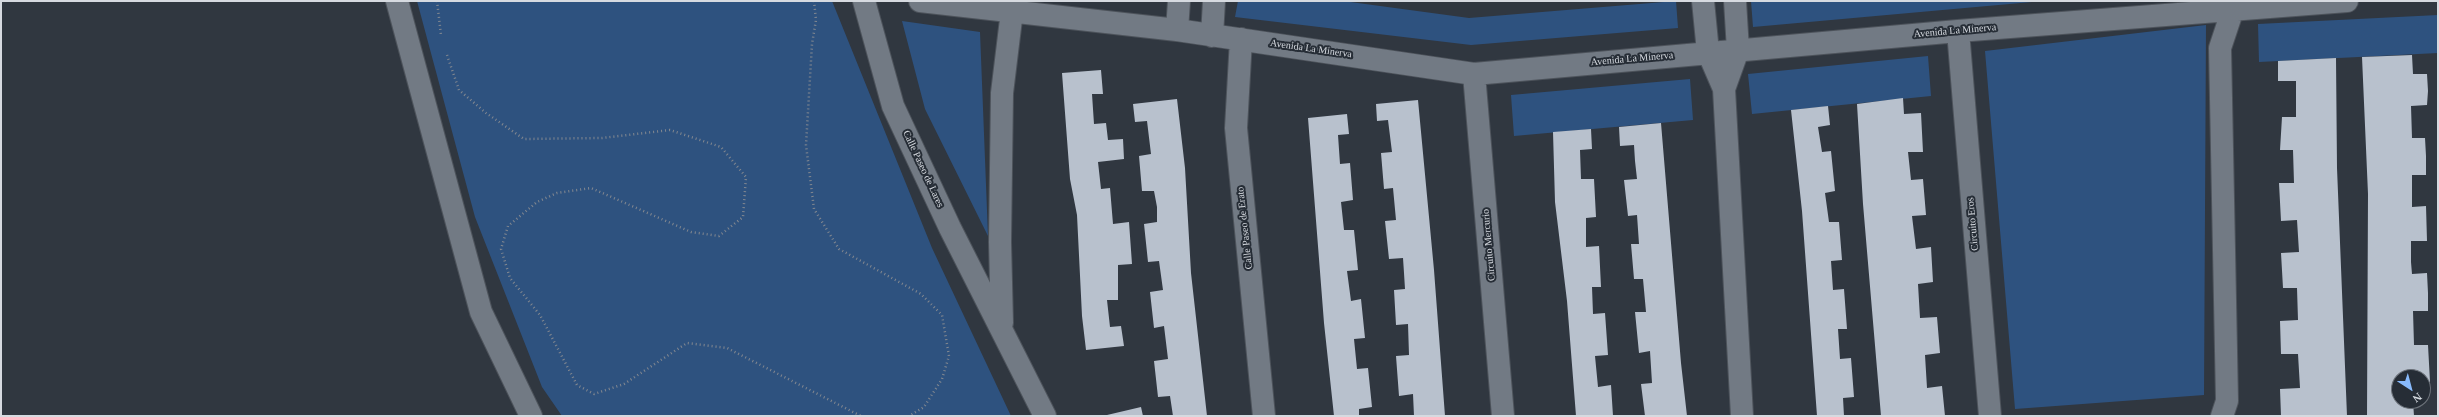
<!DOCTYPE html>
<style>
body{margin:0}
#map{position:relative;width:2439px;height:417px;overflow:hidden;background:#303740;font-family:"Times New Roman",serif}
canvas{display:block}
.frame{position:absolute;inset:0;border:2px solid #d6dae0;pointer-events:none}
.north{position:absolute;left:2391px;top:369px;width:40px;height:40px;box-sizing:border-box;background:#262d36;border:1px solid #6c727a;border-radius:50%;rotate:144deg;font-size:11px;font-weight:700;line-height:16px;text-align:center;color:#d6dae0}
.north::after{content:'';display:block;margin:auto;width:14px;height:18px;background:#88bafc;clip-path:polygon(50% 0,100% 100%,50% 72%,0 100%)}
</style>
<div id="map">
<canvas width="2439" height="417"></canvas>
<div class="frame"></div>
<div class="north">N</div>
</div>
<script>
const context = document.querySelector('canvas').getContext('2d');
context.lineJoin = 'round';
function fillPath(path, color) {
  context.fillStyle = color;
  context.fill(path, 'evenodd');
}
function poly(rows) {
  const path = new Path2D();
  for (const r of rows) {
    path.moveTo(r[0], r[1]);
    for (let i = 2; i < r.length; i += 2) path.lineTo(r[i], r[i + 1]);
  }
  return path;
}
function trace(path, color, width, dash) {
  context.strokeStyle = color;
  context.lineWidth = width;
  context.lineCap = dash ? 'butt' : 'round';
  context.setLineDash(dash || []);
  context.stroke(path);
}
function label(font, color, halo, rows, align = 'center') {
  context.font = font + ' "Times New Roman",serif';
  context.lineWidth = 4;
  context.setLineDash([]);
  context.textBaseline = 'middle';
  context.strokeStyle = halo;
  context.fillStyle = color;
  for (const [text, x, y, turn = 0] of rows) {
    context.save();
    context.translate(x, y);
    context.rotate((+turn || 0) * Math.PI / 180);
    context.textAlign = isNaN(turn) ? turn : align;
    if (halo) context.strokeText(text, 0, 0);
    context.fillText(text, 0, 0);
    context.restore();
  }
}
fillPath(poly([
 [417,1,832,1,932,248,1011,416,562,416,542,387,475,217],
 [1238,1,1343,1,1469,18,1676,1,1678,28,1471,45,1235,17],
 [1751,1,2043,1,1753,27],
 [2438,15,2438,53,2259,62,2258,24],
 [902,21,980,32,988,236,925,109],
 [2206,25,2204,395,2015,409,1985,51],
 [1928,56,1931,96,1752,114,1748,74],
 [1690,79,1693,120,1514,136,1511,95]
]), '#2e527f');
fillPath(poly([
 [2412,55,2413,74,2427,74,2428,91,2427,105,2411,106,2412,138,2425,138,2426,156,2426,175,2412,175,2412,207,2426,206,2427,241,2411,241,2411,262,2412,274,2427,273,2428,293,2428,311,2413,311,2414,345,2428,345,2430,382,2423,382,2423,377,2399,377,2399,401,2413,401,2414,416,2367,416,2368,194,2362,57],
 [2336,58,2337,168,2347,416,2281,416,2280,389,2300,388,2298,354,2281,354,2280,321,2298,320,2297,288,2283,288,2281,253,2299,252,2297,220,2281,221,2279,183,2294,183,2293,150,2280,150,2282,117,2296,117,2296,81,2278,81,2278,61],
 [1101,70,1103,94,1092,94,1094,124,1106,123,1108,140,1123,139,1124,159,1098,162,1101,189,1110,188,1113,224,1129,222,1132,264,1118,265,1118,300,1107,300,1110,327,1121,326,1124,346,1086,350,1082,316,1077,215,1070,179,1062,73],
 [1903,98,1904,114,1921,113,1923,152,1908,152,1911,180,1923,179,1926,215,1912,216,1916,249,1931,247,1933,282,1918,284,1920,318,1937,317,1940,353,1925,355,1927,388,1942,386,1945,416,1881,416,1863,204,1857,104],
 [1177,99,1185,168,1191,273,1207,416,1173,416,1170,396,1158,397,1154,361,1168,359,1164,326,1154,328,1150,292,1163,290,1159,261,1148,262,1144,224,1157,222,1157,207,1154,191,1142,191,1139,156,1151,154,1147,121,1135,122,1133,104],
 [1418,100,1434,270,1445,416,1414,416,1413,394,1399,396,1396,356,1409,355,1408,324,1396,325,1394,290,1405,289,1404,273,1403,258,1389,259,1385,221,1396,220,1393,188,1384,189,1381,153,1392,152,1388,120,1377,121,1376,104],
 [1828,106,1830,125,1818,127,1822,152,1831,151,1835,191,1825,193,1829,222,1839,222,1842,260,1831,261,1833,290,1844,289,1847,329,1838,329,1840,359,1851,358,1854,397,1843,398,1844,416,1817,416,1802,211,1791,110],
 [1347,114,1349,134,1338,135,1340,164,1350,163,1353,200,1341,202,1344,230,1354,230,1358,270,1347,271,1351,301,1361,299,1365,338,1354,339,1357,369,1368,368,1372,407,1359,409,1359,416,1334,416,1324,323,1308,118],
 [1661,123,1681,363,1687,416,1645,416,1641,384,1652,383,1650,351,1639,353,1635,312,1646,312,1643,279,1634,279,1631,244,1639,244,1637,215,1628,216,1624,180,1637,179,1635,161,1634,145,1620,146,1619,127],
 [1591,129,1592,149,1580,150,1581,179,1594,179,1596,217,1586,218,1586,247,1599,246,1601,287,1592,287,1593,314,1605,313,1608,355,1595,356,1598,387,1611,385,1613,416,1576,416,1567,301,1555,202,1553,132],
 [1141,407,1143,416,1108,416,1107,415]
]), '#b8c1cd');
const minor = poly([
 [397,1,481,312,531,416],
 [864,1,893,106,950,228,1045,416],
 [920,1,1177,30,1474,74,1958,31,2347,1],
 [1703,1,1708,52,1724,89,1742,416],
 [1177,30,1179,1],
 [1958,31,1990,416],
 [1212,36,1214,1],
 [1241,39,1236,128,1264,416],
 [1474,74,1503,416],
 [1724,89,1738,50,1735,1],
 [1002,323,1000,242,1002,93,1012,11],
 [2222,416,2227,401,2220,48,2233,9,2233,1]
]);
trace(minor, '#4d535b', 24);
trace(poly([
 [437,1,441,35],
 [814,1,816,20,812,44,806,145,814,209,839,249,921,294,942,315,949,356,942,379,924,407,909,416],
 [447,55,459,90,486,113,524,139,602,138,670,130,721,147,746,177,743,217,719,236,691,232,591,188,557,193,537,202,508,226,501,249,510,278,540,315,577,385,594,394,624,384,687,343,727,348,861,416]
]), '#838890', 2.5, [1, 3]);
trace(minor, '#727a84', 22);
label('10px', '#d6dae0', '#262d36', [
 ["Avenida La Minerva",1955,31,-5],
 ["Avenida La Minerva",1311,49,8],
 ["Avenida La Minerva",1632,59,-5],
 ["Calle Paseo de Lares",923,169,65],
 ["Circuito Eros",1973,224,-95],
 ["Calle Paseo de Erato",1245,228,-96],
 ["Circuito Mercurio",1489,245,-95]
]);
</script>
